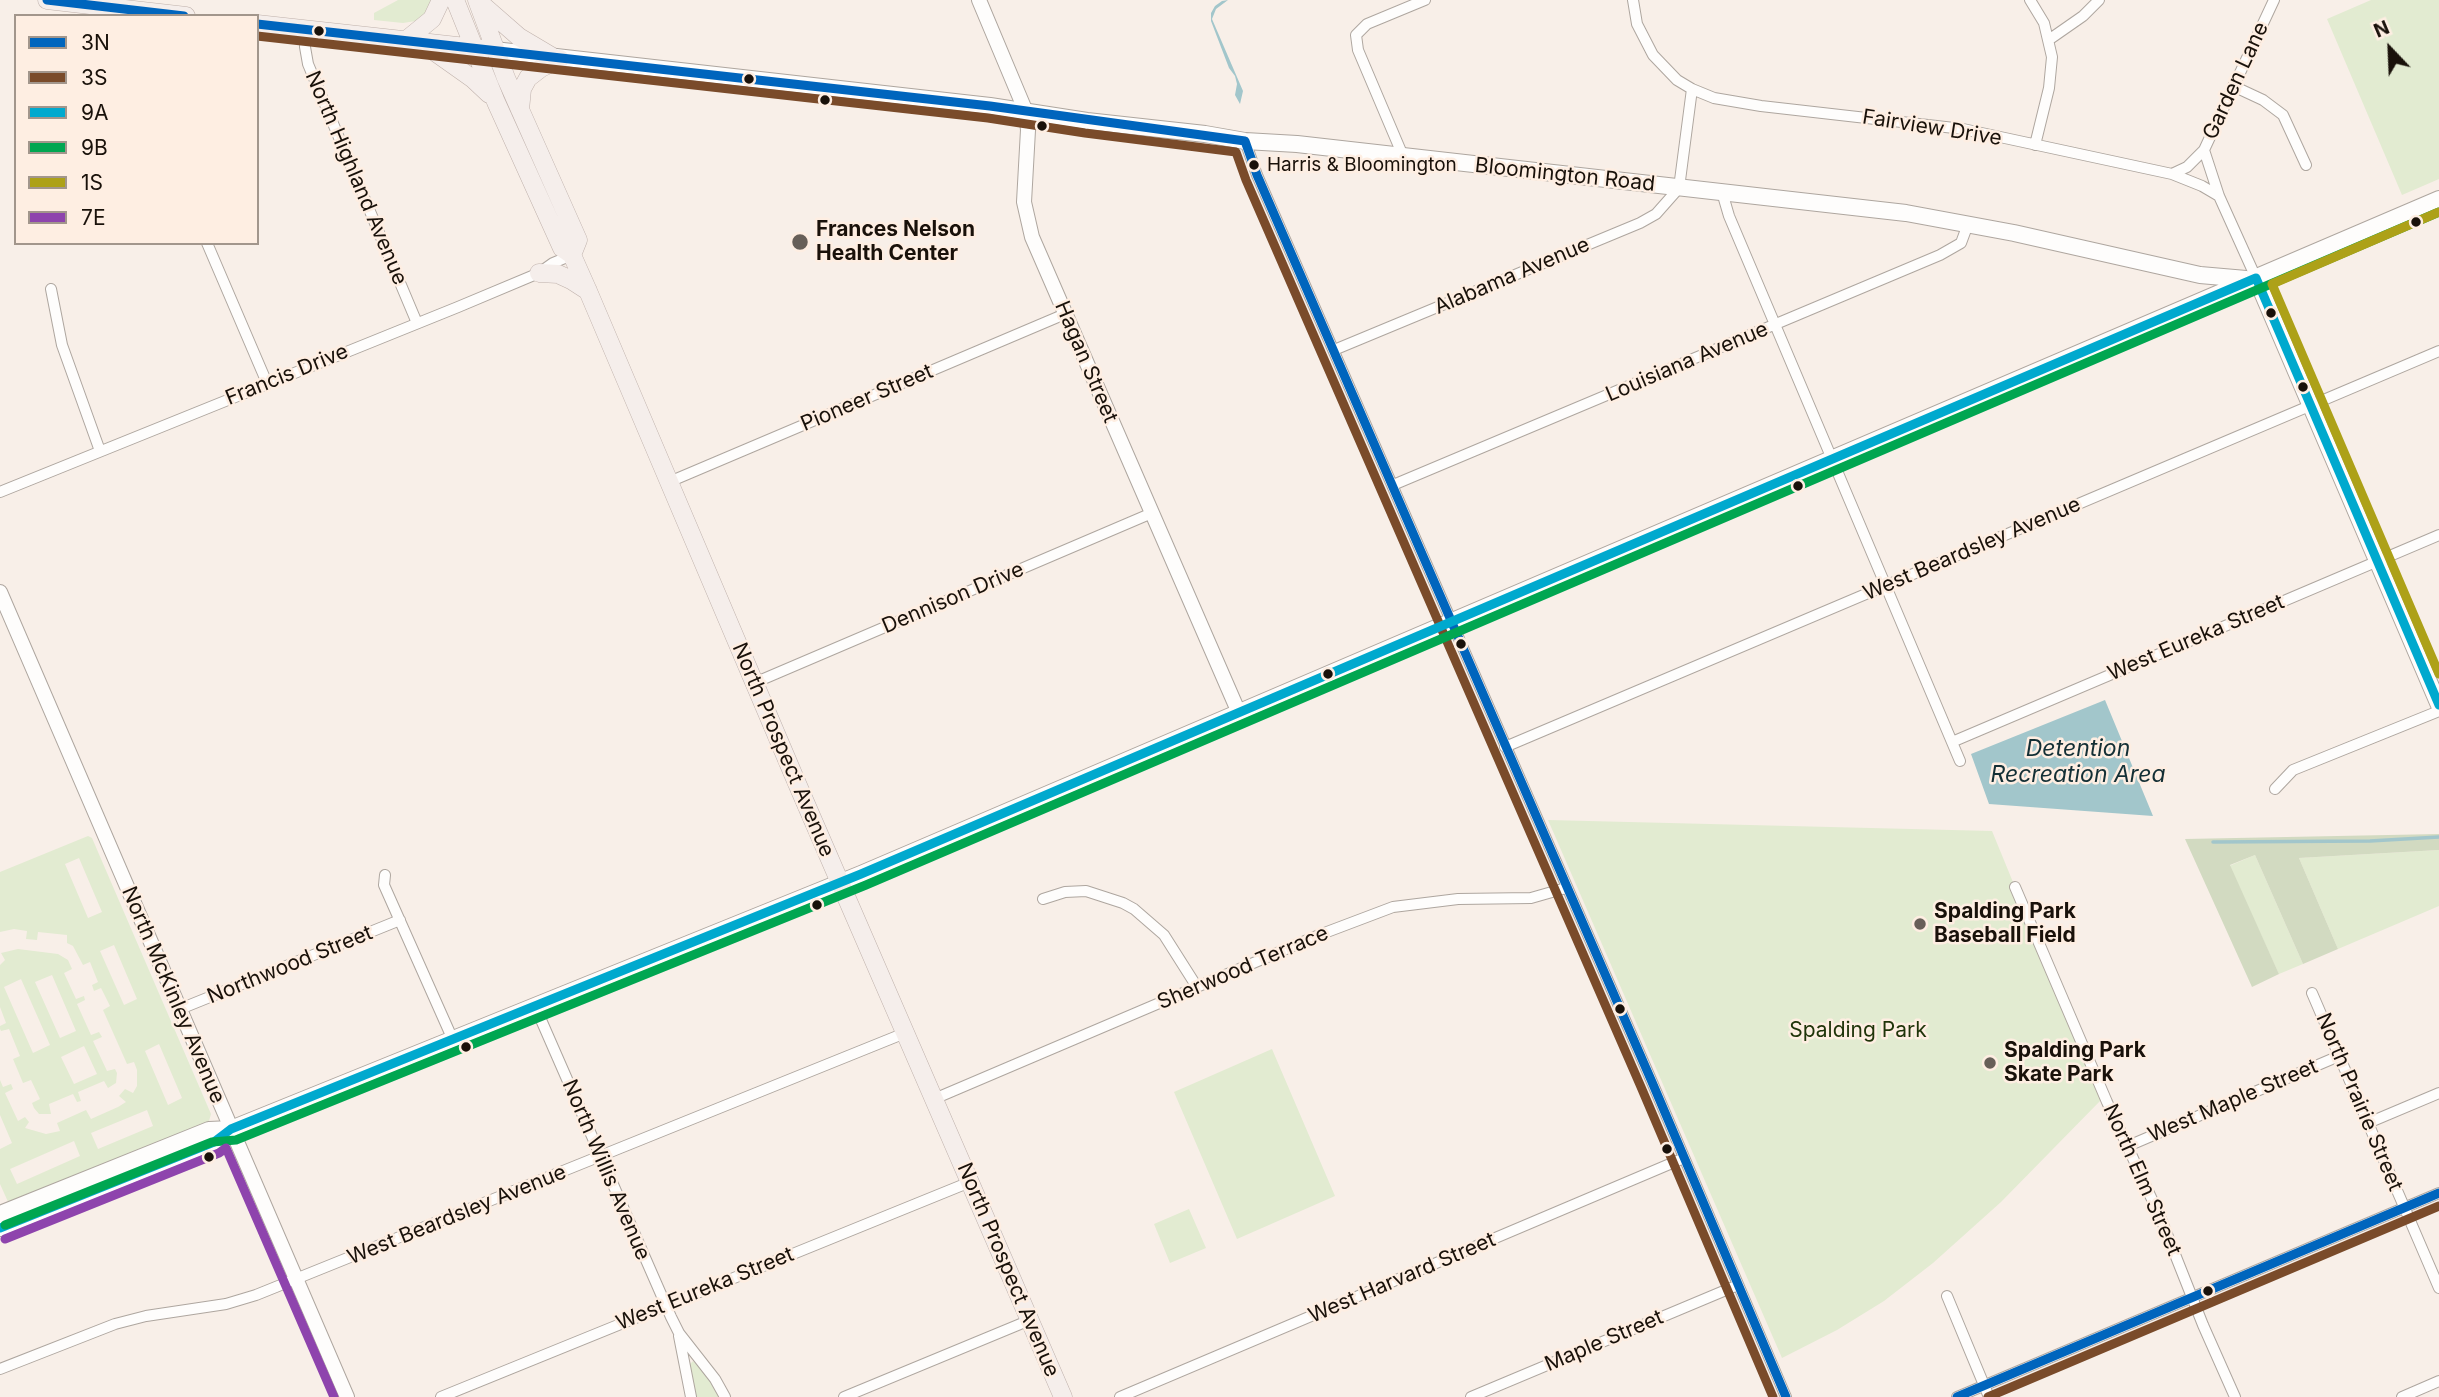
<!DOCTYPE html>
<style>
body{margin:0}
#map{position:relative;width:2439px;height:1397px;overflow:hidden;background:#f8efe8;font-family:Inter,sans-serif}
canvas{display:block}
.legend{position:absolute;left:14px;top:14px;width:245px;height:231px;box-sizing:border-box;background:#feeee2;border:2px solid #a2968c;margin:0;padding:9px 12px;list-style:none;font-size:21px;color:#19110a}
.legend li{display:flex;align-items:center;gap:14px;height:35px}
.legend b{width:35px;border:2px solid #a2968c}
.north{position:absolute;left:2355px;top:14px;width:70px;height:70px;-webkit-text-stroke:5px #feeee2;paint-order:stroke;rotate:337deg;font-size:19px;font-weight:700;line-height:28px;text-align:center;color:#19110a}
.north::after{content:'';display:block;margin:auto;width:24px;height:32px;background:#19110a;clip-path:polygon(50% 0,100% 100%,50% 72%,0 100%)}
</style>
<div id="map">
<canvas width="2439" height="1397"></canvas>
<ul class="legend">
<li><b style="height:9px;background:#0065bd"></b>3N</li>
<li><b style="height:9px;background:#7a4b2a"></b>3S</li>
<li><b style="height:9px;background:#00a9ce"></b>9A</li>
<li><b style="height:9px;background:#00a651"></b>9B</li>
<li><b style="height:9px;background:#ada118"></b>1S</li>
<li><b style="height:9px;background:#8e44ad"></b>7E</li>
</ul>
<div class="north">N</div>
</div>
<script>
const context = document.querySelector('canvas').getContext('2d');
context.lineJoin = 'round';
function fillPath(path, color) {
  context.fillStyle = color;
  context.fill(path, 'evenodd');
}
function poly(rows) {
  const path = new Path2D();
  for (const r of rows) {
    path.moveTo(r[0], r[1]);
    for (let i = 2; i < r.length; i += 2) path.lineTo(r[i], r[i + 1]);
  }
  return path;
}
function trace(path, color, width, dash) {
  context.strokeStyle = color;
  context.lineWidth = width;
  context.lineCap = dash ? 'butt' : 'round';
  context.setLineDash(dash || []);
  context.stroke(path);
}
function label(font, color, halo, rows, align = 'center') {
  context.font = font + ' Inter,sans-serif';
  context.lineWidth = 5;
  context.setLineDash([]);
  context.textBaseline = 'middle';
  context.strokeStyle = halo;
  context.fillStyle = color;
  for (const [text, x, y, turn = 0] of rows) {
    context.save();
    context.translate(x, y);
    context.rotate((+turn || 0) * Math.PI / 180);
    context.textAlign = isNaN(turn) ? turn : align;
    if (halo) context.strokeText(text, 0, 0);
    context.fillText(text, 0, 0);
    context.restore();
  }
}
fillPath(poly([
 [398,0,432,0,422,20,403,23,374,20,374,13],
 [2371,0,2439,0,2439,179,2402,195,2327,19],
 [1548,820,1992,831,2102,1099,2001,1202,1933,1263,1884,1301,1837,1330,1782,1358],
 [88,836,92,838,211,1114,209,1121,204,1126,9,1204,0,1184,0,1149,12,1143,0,1115,0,1080,3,1087,11,1084,13,1089,5,1093,18,1121,25,1117,29,1122,25,1128,46,1134,60,1131,57,1123,86,1110,91,1119,118,1107,126,1102,119,1096,125,1089,133,1093,137,1086,137,1070,134,1062,127,1064,103,1010,110,1006,101,988,94,991,92,985,98,982,90,962,83,965,73,946,67,943,67,935,38,932,37,940,26,939,27,931,14,929,0,932,0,872],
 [79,858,102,912,88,918,65,864],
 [114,945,137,999,124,1005,100,951],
 [159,1044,182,1098,168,1105,145,1051],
 [147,1110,153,1126,98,1149,91,1133],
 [74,1141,80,1156,17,1184,10,1169],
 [2439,850,2439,906,2338,949,2299,858],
 [2255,855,2303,964,2279,974,2229,866],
 [18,949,58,954,68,960,72,969,64,973,76,999,84,996,85,1000,77,1004,91,1035,99,1032,102,1037,93,1041,107,1071,115,1069,117,1073,116,1083,108,1088,104,1081,78,1092,81,1101,77,1102,73,1094,49,1104,51,1114,39,1114,34,1108,32,1103,40,1099,31,1080,23,1083,13,1059,20,1056,9,1029,1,1031,0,1029,0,1026,6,1023,0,1007,0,965,5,960,1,953],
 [52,975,76,1031,60,1038,35,982],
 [21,979,50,1045,33,1053,4,987],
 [84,1046,97,1074,74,1084,61,1057],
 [1272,1049,1335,1196,1237,1239,1174,1092],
 [1189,1209,1206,1248,1170,1263,1154,1224],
 [693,1361,711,1380,720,1397,696,1397,688,1366]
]), '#e2ebd1');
fillPath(poly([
 [2439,834,2439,850,2299,858,2338,949,2303,964,2255,855,2230,865,2279,974,2252,987,2185,839]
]), '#d2dac1');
fillPath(poly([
 [1228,0,1216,9,1212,19,1243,91,1240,104,1235,95,1237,84,1235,76,1229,68,1211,21,1211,13,1215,6,1222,1],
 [2105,700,2153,816,1989,804,1971,754]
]), '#a2c6cb');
trace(poly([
 [2213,842,2370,841,2439,837]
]), '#a2c6cb', 3.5);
const minor = poly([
 [1633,0,1637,24,1653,55,1677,80,1692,89,1714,98,1761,106,1963,129,2172,174,2187,167,2204,150],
 [2030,0,2044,23,2052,57,2049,88,2035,145],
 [306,30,305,47,308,64,417,323],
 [2050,39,2083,16,2099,0],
 [2233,86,2263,100,2283,115,2306,165],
 [1245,141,1257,175,1652,1082,1786,1397],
 [1403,156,1358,50,1356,35,1367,24,1425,0],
 [2172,174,2202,186,2219,196],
 [1722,192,1729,216,1960,761],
 [207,243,267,383],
 [2256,278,2219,196,2204,150,2274,0],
 [51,289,62,345,100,451],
 [1334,350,1640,223,1656,214,1679,188,1692,89],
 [669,482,1065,314],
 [1393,485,1940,255,1961,243,1968,224],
 [0,492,458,307,539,273,553,263,572,255],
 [754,683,1152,513],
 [1952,742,2439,535],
 [1505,747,2439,351],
 [2275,789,2293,770,2439,711],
 [385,875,384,885,453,1040],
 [2015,887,2107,1102,2161,1219,2203,1325,2235,1397],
 [1043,899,1065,892,1086,891,1123,903,1134,909,1164,935,1197,987],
 [2312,993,2439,1288],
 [535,1006,671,1317,679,1333,715,1379,725,1397],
 [180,1009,400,920],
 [934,1099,1319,935,1393,907,1458,899,1531,898,1566,888],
 [2368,1123,2439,1093],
 [2128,1146,2339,1056],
 [1947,1296,1989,1397],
 [679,1336,691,1397],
 [0,1369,115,1324,146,1316,226,1304,256,1295,905,1033],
 [441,1397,970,1182],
 [844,1397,1030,1320],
 [1120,1397,1684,1158],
 [1471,1397,1738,1285],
 [1957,1397,2439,1193],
 [2402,1397,2439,1381]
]);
const tertiary = poly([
 [979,0,1026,112,1028,130,1024,202,1032,237,1239,713],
 [0,592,347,1397]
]);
const secondary = poly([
 [494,50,990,106,1087,121,1205,134,1245,141,1297,144,1906,213,2014,233,2200,275,2246,279],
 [2256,278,2439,705],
 [0,1214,209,1130,231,1129],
 [0,1228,214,1142,231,1129,861,874,2439,199]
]);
const primary = poly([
 [47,0,186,16],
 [455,0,496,102,562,248,572,255,588,291,799,788,1063,1397],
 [477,0,506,78,578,240,572,255],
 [479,2,519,37,551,56],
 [257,24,484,49],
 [405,41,432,19,441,0],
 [425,45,473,79,489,94],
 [520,110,522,89,528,78,541,68,560,59],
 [539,273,558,274,571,280,588,291]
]);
trace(minor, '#aea69f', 12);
trace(tertiary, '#aea69f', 16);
trace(secondary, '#aea69f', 18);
trace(primary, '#bfb1ab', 19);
trace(minor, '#fefdfc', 10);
trace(tertiary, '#fefdfc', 14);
trace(secondary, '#fefdfc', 16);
trace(primary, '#f5eeeb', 18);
trace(poly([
 [47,0,184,16],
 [257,24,990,106,1245,141,1257,175,1652,1082,1786,1397],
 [1957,1397,2439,1193]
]), '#0065bd', 9);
trace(poly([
 [257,36,988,118,1085,133,1236,152,1246,180,1641,1087,1773,1397],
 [1988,1397,2439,1206]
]), '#7a4b2a', 9);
trace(poly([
 [0,1228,214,1142,231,1129,861,874,2256,278,2439,705]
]), '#00a9ce', 9);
trace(poly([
 [5,1225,212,1142,236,1140,866,885,2439,212]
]), '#00a651', 9);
trace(poly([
 [2439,212,2272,284,2439,674]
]), '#ada118', 9);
trace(poly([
 [5,1239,219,1153,226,1148,334,1397]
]), '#8e44ad', 9);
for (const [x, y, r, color] of [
 [319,31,6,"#19110a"],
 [749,79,6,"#19110a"],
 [825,100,6,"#19110a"],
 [1042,126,6,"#19110a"],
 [1254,165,6,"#19110a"],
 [2416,222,6,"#19110a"],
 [800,242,9,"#675f58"],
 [2271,313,6,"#19110a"],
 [2303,387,6,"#19110a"],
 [1798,486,6,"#19110a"],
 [1461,644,6,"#19110a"],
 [1328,674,6,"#19110a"],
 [817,905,6,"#19110a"],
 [1920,924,7,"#675f58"],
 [1620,1009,6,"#19110a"],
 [466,1047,6,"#19110a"],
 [1990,1063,7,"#675f58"],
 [1667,1149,6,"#19110a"],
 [209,1157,6,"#19110a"],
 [2208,1291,6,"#19110a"]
]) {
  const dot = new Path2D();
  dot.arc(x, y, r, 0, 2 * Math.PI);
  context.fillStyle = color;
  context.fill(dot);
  trace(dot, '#feeee2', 2.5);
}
label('19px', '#19110a', '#feeee2', [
 ["Harris & Bloomington",1267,165]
], 'left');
label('21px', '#19110a', '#feeee2', [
 ["Garden Lane",2236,81,-65],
 ["Fairview Drive",1932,128,9],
 ["Bloomington Road",1565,175,6],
 ["North Highland Avenue",356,178,67],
 ["Alabama Avenue",1512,276,-23],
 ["Hagan Street",1086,362,67],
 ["Louisiana Avenue",1687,362,-23],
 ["Francis Drive",287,375,-22],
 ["Pioneer Street",867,398,-23],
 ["West Beardsley Avenue",1972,549,-23],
 ["Dennison Drive",953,598,-23],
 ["West Eureka Street",2196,638,-23],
 ["North Prospect Avenue",783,750,67],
 ["Northwood Street",290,965,-22],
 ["Sherwood Terrace",1243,968,-23],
 ["North McKinley Avenue",173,995,67],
 ["West Maple Street",2233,1101,-23],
 ["North Prairie Street",2359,1102,67],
 ["North Willis Avenue",606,1170,67],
 ["North Elm Street",2142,1180,66],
 ["West Beardsley Avenue",457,1215,-22],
 ["North Prospect Avenue",1008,1270,67],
 ["West Harvard Street",1402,1278,-23],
 ["West Eureka Street",705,1289,-22],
 ["Maple Street",1604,1341,-23]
]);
label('bold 21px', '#19110a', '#feeee2', [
 ["Frances Nelson",816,230],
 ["Health Center",816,254],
 ["Spalding Park",1934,912],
 ["Baseball Field",1934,936],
 ["Spalding Park",2004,1051],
 ["Skate Park",2004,1075]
], 'left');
label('21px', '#1f3409', '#feeee2', [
 ["Spalding Park",1858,1031]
]);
label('italic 23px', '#132f35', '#feeee2', [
 ["Detention",2078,749],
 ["Recreation Area",2078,775]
]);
</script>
